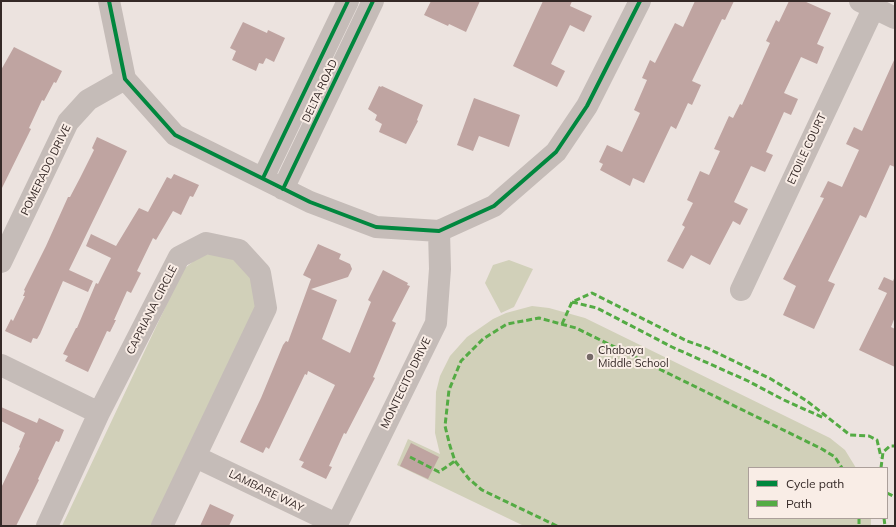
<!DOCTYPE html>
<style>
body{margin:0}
#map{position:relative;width:896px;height:527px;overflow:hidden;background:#ece3df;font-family:Mulish,sans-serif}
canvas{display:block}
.frame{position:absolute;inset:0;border:2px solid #352927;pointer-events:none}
.legend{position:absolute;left:748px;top:467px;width:140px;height:52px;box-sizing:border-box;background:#f9ede6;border:1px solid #ab9f9a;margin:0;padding:5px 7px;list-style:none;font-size:12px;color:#352927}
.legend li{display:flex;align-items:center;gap:8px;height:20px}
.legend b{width:20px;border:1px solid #ab9f9a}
</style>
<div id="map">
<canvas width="896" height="527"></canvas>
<div class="frame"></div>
<ul class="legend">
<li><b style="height:5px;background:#00873e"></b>Cycle path</li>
<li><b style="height:5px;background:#54ab44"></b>Path</li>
</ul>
</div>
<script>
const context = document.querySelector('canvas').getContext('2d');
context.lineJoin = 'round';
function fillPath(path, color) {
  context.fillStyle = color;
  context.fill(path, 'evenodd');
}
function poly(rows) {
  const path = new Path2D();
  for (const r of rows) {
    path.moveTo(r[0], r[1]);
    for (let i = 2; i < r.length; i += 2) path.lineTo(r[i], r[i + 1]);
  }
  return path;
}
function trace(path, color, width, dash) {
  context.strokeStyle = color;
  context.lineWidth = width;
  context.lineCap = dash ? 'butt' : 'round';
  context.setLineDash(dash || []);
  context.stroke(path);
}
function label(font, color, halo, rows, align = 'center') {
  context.font = font + ' Mulish,sans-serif';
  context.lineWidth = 4;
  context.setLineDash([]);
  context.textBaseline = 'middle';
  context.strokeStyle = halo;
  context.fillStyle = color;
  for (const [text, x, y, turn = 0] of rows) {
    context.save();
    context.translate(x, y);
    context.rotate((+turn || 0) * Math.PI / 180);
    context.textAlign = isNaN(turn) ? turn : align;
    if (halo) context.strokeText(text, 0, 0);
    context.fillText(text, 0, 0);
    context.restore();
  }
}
fillPath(poly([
 [218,252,250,267,258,303,153,526,62,526,180,276,185,268,200,256],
 [509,260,533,269,514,307,501,313,485,283,493,265],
 [532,306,549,308,585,318,830,438,845,450,853,463,856,468,749,468,749,518,871,518,871,526,524,526,397,465,408,439,440,454,435,433,436,392,440,376,450,356,467,337,493,319,506,313]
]), '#d1d0b9');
fillPath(poly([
 [431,1,480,1,466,32,449,24,448,26,424,15],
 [543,1,572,1,570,6,592,16,584,32,570,25,551,64,565,71,557,87,513,66],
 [695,1,734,1,725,20,722,19,692,81,701,85,692,105,688,103,676,129,671,126,644,183,633,178,630,186,600,170,603,164,599,162,607,145,622,152,640,113,634,110,647,80,642,78,650,60,655,63,675,23,683,27],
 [789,1,804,1,831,13,817,44,824,47,817,64,801,57,784,93,798,99,791,115,784,112,766,152,773,155,765,172,751,166,734,202,748,209,740,225,733,221,710,265,691,255,683,269,667,261,685,227,682,225,693,203,687,200,700,171,709,175,720,151,714,149,729,116,733,118,740,104,742,105,770,43,766,41,776,20,779,22],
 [243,22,267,33,268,30,285,38,274,62,266,58,263,64,259,63,256,71,232,60,236,51,230,48],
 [14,47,62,71,56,83,54,82,44,101,42,100,29,128,31,129,1,190,1,70],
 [895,58,895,167,890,165,866,218,860,215,828,281,835,284,814,329,783,315,796,286,783,279,824,198,820,197,828,181,842,187,859,150,846,144,854,127,862,131],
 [379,86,381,87,382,86,423,105,417,120,418,121,406,144,379,132,382,124,375,120,377,115,368,109],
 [474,98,520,115,509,147,479,136,473,151,457,145],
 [97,137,127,151,69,270,93,281,88,292,63,281,40,334,37,339,33,338,31,343,5,331,11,319,13,321,25,296,23,296,25,291,24,290,46,246,68,197,70,197,80,178,94,150,92,148],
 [174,174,199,185,193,197,190,196,181,215,173,211,156,240,153,238,137,271,141,273,131,293,127,291,114,320,116,320,110,332,107,331,88,372,65,361,68,356,63,354,76,328,77,328,96,283,98,284,111,258,86,246,91,234,116,246,139,208,148,212,167,177,171,179],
 [318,244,341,254,339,259,350,264,352,269,348,277,311,289,337,300,322,339,350,353,371,302,368,300,383,270,408,283,407,285,410,286,392,321,396,323,373,377,375,378,346,434,344,433,329,466,332,467,326,479,301,467,304,462,299,460,335,385,308,371,307,375,305,374,269,449,266,447,263,453,240,442,261,398,283,345,286,341,288,342,311,279,303,275],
 [895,276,895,317,891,327,895,329,895,367,859,350,887,293,878,289,884,277,893,281],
 [1,407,37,423,39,418,64,430,59,442,56,441,38,479,39,480,16,526,1,526,1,488,20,448,19,447,25,433,1,421],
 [411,443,439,457,428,479,400,466],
 [210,504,234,515,229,526,200,526]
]), '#bfa4a1');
trace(poly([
 [109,1,125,79,175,135,310,202,376,227,439,231,494,206,556,152,587,106,640,1],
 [860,1,895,18],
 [263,178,348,1],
 [283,189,373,1],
 [1,262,68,122,88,100,125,79],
 [741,290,874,7],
 [1,365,99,413],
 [196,457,336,524],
 [47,526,99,413,179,257,206,243,239,250,260,273,266,308,162,526],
 [336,526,436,323,440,269,439,231]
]), '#c5bcb8', 22);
trace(poly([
 [572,302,597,308,672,347,748,381,784,400,824,418],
 [562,324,572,302,592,293,687,341,707,348,771,379,807,401,850,435,869,436,877,440,881,457],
 [410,457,439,472,455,461],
 [881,468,883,452,890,446,895,446],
 [887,493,895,497],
 [859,518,859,526],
 [884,518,885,526],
 [557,526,482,490,469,479,455,461,450,446,445,426,449,390,461,361,483,339,507,324,539,318,576,328,822,449,835,457,842,468]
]), '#54ab44', 3, [6, 3]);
trace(poly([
 [109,1,125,79,175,135,310,202,376,227,439,231,494,206,556,152,587,106,640,1],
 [263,178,348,1],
 [283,189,373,1]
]), '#00873e', 4);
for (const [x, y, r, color] of [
 [590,357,4,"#756a67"]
]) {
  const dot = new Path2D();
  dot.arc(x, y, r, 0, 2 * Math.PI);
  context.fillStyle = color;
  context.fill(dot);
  trace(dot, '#f9ede6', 1.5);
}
label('11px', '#352927', '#f9ede6', [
 ["DELTA ROAD",320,91,-65],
 ["ETOILE COURT",807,149,-65],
 ["POMERADO DRIVE",46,170,-64],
 ["CAPRIANA CIRCLE",152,310,-63],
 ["MONTECITO DRIVE",406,383,-64],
 ["LAMBARE WAY",266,491,26]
]);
label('11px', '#352927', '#f9ede6', [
 ["Chaboya",598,351],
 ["Middle School",598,364]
], 'left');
</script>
